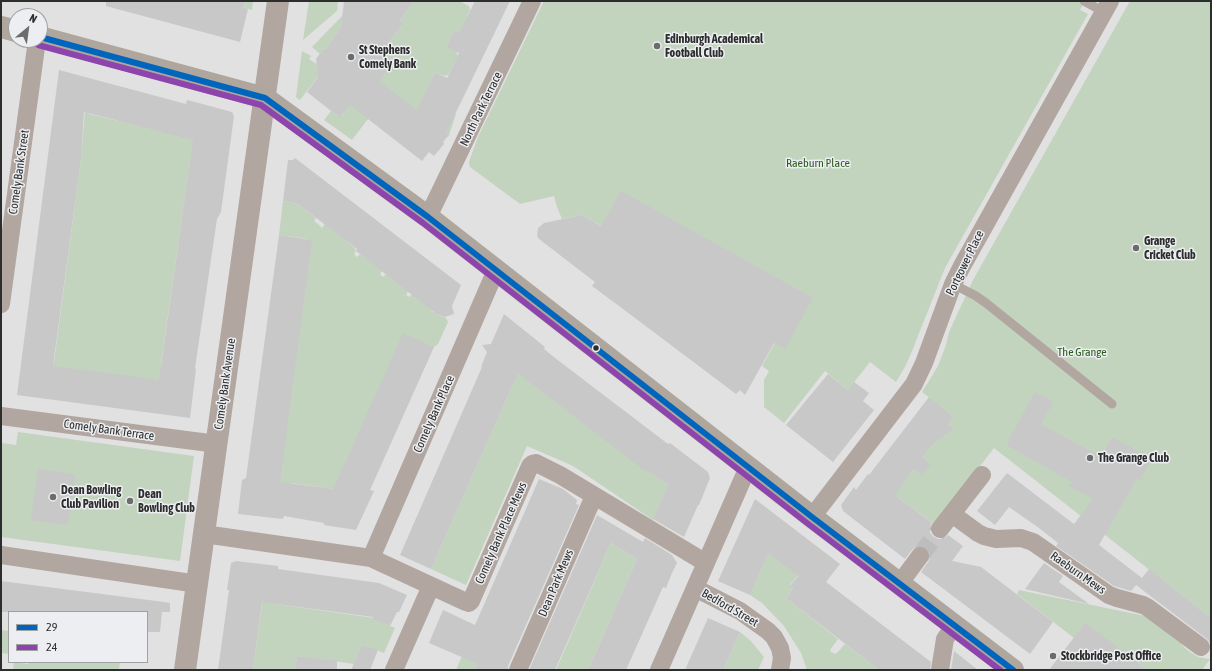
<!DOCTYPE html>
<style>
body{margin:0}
#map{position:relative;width:1212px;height:671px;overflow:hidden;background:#e1e1e2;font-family:"Asap Condensed",sans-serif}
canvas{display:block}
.frame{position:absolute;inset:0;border:2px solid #2c2d2d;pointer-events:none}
.legend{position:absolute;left:8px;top:611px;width:140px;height:52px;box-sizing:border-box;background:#edeef1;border:1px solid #a0a1a3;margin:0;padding:5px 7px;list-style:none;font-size:12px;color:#2c2d2d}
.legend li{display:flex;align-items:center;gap:8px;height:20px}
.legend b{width:20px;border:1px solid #a0a1a3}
.north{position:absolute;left:8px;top:8px;width:40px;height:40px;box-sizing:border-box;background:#edeef1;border:1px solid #a0a1a3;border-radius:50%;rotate:29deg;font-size:11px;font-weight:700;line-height:16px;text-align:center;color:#2c2d2d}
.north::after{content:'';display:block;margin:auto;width:14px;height:18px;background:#6b6c6c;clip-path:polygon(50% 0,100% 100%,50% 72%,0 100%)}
</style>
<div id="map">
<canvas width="1212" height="671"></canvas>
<div class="frame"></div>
<ul class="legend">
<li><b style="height:5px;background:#0065bd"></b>29</li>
<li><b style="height:5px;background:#8e44ad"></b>24</li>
</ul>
<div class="north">N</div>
</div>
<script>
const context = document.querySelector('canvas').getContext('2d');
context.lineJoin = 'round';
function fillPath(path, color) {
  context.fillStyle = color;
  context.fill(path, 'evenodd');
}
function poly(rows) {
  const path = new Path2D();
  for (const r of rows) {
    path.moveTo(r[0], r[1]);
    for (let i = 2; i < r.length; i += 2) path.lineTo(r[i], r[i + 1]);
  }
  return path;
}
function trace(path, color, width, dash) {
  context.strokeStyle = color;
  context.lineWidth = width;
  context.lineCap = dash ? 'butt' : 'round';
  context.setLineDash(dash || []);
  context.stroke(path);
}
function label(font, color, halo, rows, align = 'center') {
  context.font = font + ' "Asap Condensed",sans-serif';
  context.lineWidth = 3;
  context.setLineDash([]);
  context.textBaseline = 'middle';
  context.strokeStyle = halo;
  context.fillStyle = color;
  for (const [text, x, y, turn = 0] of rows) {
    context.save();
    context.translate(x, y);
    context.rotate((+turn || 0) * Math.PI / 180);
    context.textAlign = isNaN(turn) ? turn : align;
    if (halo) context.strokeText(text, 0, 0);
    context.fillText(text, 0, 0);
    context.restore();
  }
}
fillPath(poly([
 [245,1,253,1,252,10,243,7],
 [309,1,338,1,337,11,303,40],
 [414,1,459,1,469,6,470,10,467,16,463,36,454,31,446,47,456,51,458,56,448,75,444,76,435,72,428,87,435,104,456,114,449,135,368,119,352,140,324,120,331,111,337,116,342,116,344,113,344,107,390,66,383,60,391,49,389,42,404,23,400,20],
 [544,1,1085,1,1080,10,1088,14,945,268,912,351,906,365,896,382,870,362,848,390,825,371,784,423,764,407,764,380,769,371,762,366,783,328,582,215,562,219,557,207,554,196,520,204,470,167,469,162,478,137],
 [1130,1,1211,1,1211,618,994,448,935,525,891,492,902,485,914,469,922,475,922,458,942,433,945,435,951,428,948,425,954,417,922,392,938,366,946,345,949,332,973,280],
 [343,15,341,27,326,49,324,48,320,54,312,47],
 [302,51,311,56,309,59,315,63,316,63,317,66,323,70,300,100,296,97],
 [85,110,89,111,89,114,195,139,190,162,161,364,163,382,51,368,54,362,81,159],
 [283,201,298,204,316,218,314,221,318,224,322,228,325,224,354,247,356,251,354,254,357,257,360,254,382,271,380,274,383,277,386,274,408,291,406,295,409,297,412,294,431,309,431,311,446,318,448,322,438,344,434,347,340,493,328,488,291,483,288,486,279,485,311,244,308,239,279,235],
 [516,368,647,471,650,471,668,485,653,520,573,466,527,446,466,585,431,569,513,384],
 [18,432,194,456,180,561,1,537,2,443,16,445],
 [611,543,637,559,588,670,556,670],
 [763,549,799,574,790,585,793,588,786,598,838,639,830,650,831,652,836,654,845,644,879,670,807,670,801,653,784,626,762,603,750,595,763,564],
 [1019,590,1155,618,1166,625,1185,648,1190,652,1198,657,1210,659,1202,670,1147,670,1127,655,1074,638,1017,594],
 [259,601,273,601,276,604,374,618,374,619,395,628,384,653,362,645,354,664,297,656,295,670,253,670,262,604],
 [475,625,484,670,456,670],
 [1,630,9,631,9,654,1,653],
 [740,632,751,641,764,657,758,670,723,670],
 [14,662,28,664,29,662,120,662,119,670,13,670]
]), '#c2d4be');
fillPath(poly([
 [106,1,245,1,243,7,248,9,240,42,106,6],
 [344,1,414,1,400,20,404,23,389,42,393,45,383,60,391,66,379,81,417,110,435,72,447,78,459,53,446,47,454,31,459,33,475,1,510,1,446,133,449,135,443,142,444,144,434,156,429,152,422,161,350,105,340,118,307,92,318,77,316,59,324,48,326,49,341,27],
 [59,70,186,104,187,100,210,106,232,112,234,116,221,212,217,219,195,368,196,369,190,418,17,395],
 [84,112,193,140,159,380,53,366,81,159],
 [295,158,461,285,452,306,454,314,445,317,435,313,356,251,357,249,298,204,283,201,288,160,293,160],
 [621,191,813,298,785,349,774,343,745,395,740,390,736,394,619,306,592,286,595,282,539,239,537,236,538,228,544,223,582,215,601,226],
 [279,235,312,240,280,482,328,488,333,490,403,333,434,347,370,490,374,491,356,530,324,525,324,523,284,516,283,519,238,514,242,480,246,478],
 [504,314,545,347,544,349,559,361,668,444,670,443,708,472,710,478,699,505,698,505,684,537,653,519,668,485,649,471,646,472,518,373,431,569,400,555,482,367,481,367,487,352,482,345,491,344],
 [828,374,848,390,854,382,869,393,863,401,874,410,833,462,786,425],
 [1035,392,1053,402,1041,424,1101,457,1112,437,1152,459,1140,480,1137,478,1099,545,1142,578,1149,569,1211,618,1211,644,1207,639,1136,585,1131,591,1114,586,1056,546,1058,543,1039,528,1009,507,995,525,977,511,1007,473,1074,524,1093,499,1069,486,1072,482,1008,446,1008,441],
 [929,397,954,417,948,425,953,429,935,442,922,458,931,465,922,476,914,469,895,495,932,523,930,527,930,533,934,537,938,539,944,539,948,535,963,546,952,561,981,567,1053,622,1030,654,921,572,928,562,930,558,930,552,927,548,921,546,915,547,912,550,905,559,843,511,841,505,854,487,856,490,868,474,869,475],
 [38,469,75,474,68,525,31,520],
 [539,479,563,489,577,500,576,504,579,505,508,666,508,670,475,670,478,664,429,643,443,610,475,625],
 [755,499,840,564,826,582,931,662,930,670,879,670,786,598,793,588,790,586,798,576,768,553,750,595,718,581],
 [597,515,643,542,645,538,672,555,677,563,672,573,666,588,663,587,626,670,588,670,637,559,611,543,555,670,529,670],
 [236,561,278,566,278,569,379,583,407,595,399,612,397,612,390,626,373,619,373,617,262,602,253,670,218,670,229,590,227,590,231,563],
 [1044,563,1063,576,1059,582,1089,604,1025,589],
 [1,581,164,602,170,603,170,612,162,612,160,632,147,632,147,612,1,612],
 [708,618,740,632,723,670,685,670],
 [1085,623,1098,632,1147,670,1049,670],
 [362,645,378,650,370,670,351,670],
 [954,651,978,670,951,670],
 [297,656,337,661,337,670,295,670]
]), '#c8c8c8');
trace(poly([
 [920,556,940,529]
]), '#bdbdbe', 18, [18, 9]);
trace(poly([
 [1084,1,1104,12],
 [953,284,976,296,986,303,1112,404]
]), '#b1a7a0', 9);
trace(poly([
 [428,217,532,1],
 [1,304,37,40],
 [1,416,217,444],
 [952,514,978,533,984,536,996,539,1021,538,1033,542,1109,595,1117,598,1143,605,1147,607,1201,647],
 [812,517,914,384,924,363,953,284,962,266,1110,1],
 [940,529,982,475],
 [204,534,371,558,466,602,469,603,471,601,530,466,532,464,536,463,560,475,706,563],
 [1,555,198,584],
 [371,558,496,270],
 [900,583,920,556],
 [695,588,740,611,768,631,774,637,780,648,782,658,780,670],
 [394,670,431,586],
 [518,670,594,496],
 [659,670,748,467],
 [940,670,945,639,954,626]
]), '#b1a7a0', 18);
trace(poly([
 [185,670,278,1]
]), '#b1a7a0', 22);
trace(poly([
 [1,27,16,31],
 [40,37,265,98,428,217,812,517,1013,670]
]), '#afa69d', 22);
trace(poly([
 [40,37,265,98,428,217,812,517,1013,670]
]), '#0065bd', 6);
trace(poly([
 [38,45,261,105,423,223,807,523,1000,670]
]), '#8e44ad', 6);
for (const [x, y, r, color] of [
 [657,46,4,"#6b6c6c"],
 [351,57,4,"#6b6c6c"],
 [1136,248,4,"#6b6c6c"],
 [596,348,3.5,"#2c2d2d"],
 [1090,458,4,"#6b6c6c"],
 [53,497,4,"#6b6c6c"],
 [130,501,4,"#6b6c6c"],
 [1053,656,4,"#6b6c6c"]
]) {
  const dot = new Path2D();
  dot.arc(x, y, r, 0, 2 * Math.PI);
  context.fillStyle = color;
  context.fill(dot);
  trace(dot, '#edeef1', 1.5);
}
label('bold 12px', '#2c2d2d', '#edeef1', [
 ["Edinburgh Academical",665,39],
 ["Football Club",665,53],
 ["St Stephens",359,50],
 ["Comely Bank",359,64],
 ["Grange",1144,241],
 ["Cricket Club",1144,255],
 ["The Grange Club",1098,458],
 ["Dean Bowling",61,490],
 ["Club Pavilion",61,504],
 ["Dean",138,494],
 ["Bowling Club",138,508],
 ["Stockbridge Post Office",1061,656]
], 'left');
label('12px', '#2c2d2d', '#edeef1', [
 ["North Park Terrace",481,109,-64],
 ["Comely Bank Street",19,172,-82],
 ["Portgower Place",965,263,-64],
 ["Comely Bank Avenue",225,384,-82],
 ["Comely Bank Place",434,414,-66],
 ["Comely Bank Terrace",109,430,8],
 ["Comely Bank Place Mews",501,533,-66],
 ["Raeburn Mews",1078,573,35],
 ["Dean Park Mews",556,583,-67],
 ["Bedford Street",730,608,30]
]);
label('12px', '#295d1b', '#edeef1', [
 ["Raeburn Place",818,163],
 ["The Grange",1082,352]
]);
</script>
